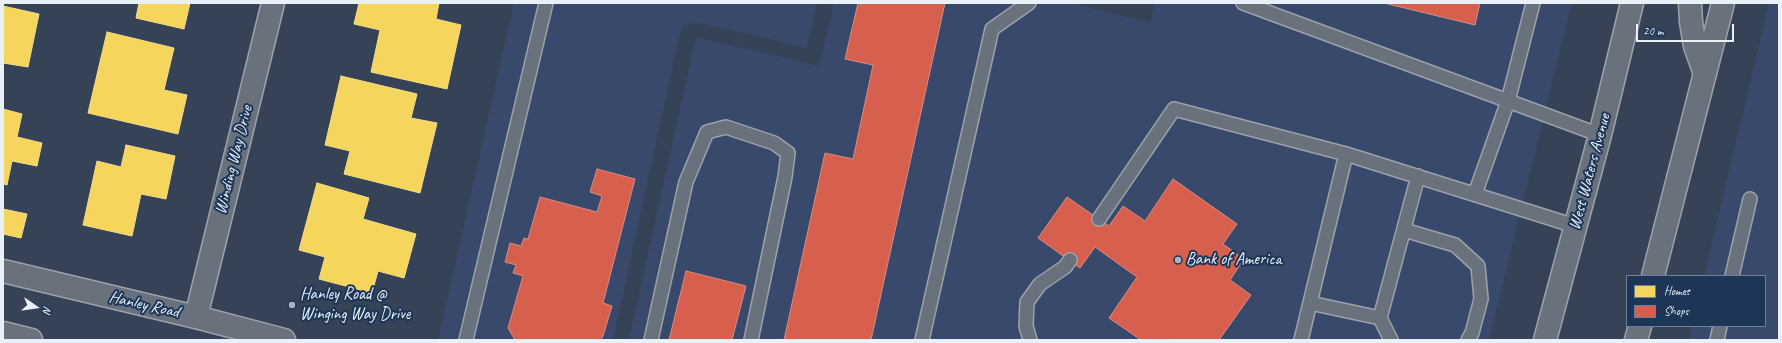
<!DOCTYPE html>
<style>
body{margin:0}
#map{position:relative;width:1782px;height:343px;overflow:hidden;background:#364255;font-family:Caveat,sans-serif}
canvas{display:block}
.frame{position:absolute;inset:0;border:4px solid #e8f1f8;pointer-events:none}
.legend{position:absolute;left:1626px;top:275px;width:140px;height:52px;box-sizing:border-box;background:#1d3557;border:1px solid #6e8097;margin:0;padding:5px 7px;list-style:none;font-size:12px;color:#e8f1f8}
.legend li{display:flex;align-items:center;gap:8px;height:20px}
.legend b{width:20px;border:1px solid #6e8097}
.north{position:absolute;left:16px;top:287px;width:40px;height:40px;-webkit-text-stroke:3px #1d3557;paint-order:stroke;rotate:103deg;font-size:11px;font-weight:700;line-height:16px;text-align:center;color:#e8f1f8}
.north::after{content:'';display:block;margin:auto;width:14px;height:18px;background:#e8f1f8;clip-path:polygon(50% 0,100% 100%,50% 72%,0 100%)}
.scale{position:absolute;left:1636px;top:24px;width:98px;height:18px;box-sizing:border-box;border:2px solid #e8f1f8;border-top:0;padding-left:5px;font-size:12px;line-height:14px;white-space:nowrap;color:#e8f1f8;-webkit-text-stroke:3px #1d3557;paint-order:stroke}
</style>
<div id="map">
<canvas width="1782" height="343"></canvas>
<div class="frame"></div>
<ul class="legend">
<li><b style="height:11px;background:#f6d55c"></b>Homes</li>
<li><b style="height:11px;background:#d6604d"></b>Shops</li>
</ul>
<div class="north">N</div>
<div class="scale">20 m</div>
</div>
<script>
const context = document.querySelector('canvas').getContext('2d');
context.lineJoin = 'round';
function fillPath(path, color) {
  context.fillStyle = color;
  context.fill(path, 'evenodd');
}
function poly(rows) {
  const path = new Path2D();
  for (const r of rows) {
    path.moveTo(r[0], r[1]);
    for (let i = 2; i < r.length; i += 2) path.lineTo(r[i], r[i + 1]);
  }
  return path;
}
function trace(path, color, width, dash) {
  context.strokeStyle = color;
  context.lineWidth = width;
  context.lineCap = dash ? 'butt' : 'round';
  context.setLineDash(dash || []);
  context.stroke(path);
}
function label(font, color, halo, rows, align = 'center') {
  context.font = font + ' Caveat,sans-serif';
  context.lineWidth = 4;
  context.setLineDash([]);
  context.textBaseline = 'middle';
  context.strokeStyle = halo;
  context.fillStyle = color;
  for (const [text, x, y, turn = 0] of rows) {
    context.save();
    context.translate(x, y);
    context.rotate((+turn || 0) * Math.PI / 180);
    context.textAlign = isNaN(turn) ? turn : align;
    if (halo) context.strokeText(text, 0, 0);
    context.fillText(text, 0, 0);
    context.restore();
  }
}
fillPath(poly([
 [514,3,817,3,807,48,699,23,689,24,685,26,680,33,613,340,438,340],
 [834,3,1070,3,1150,23,1155,3,1572,3,1489,340,629,340,696,37,819,66],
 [1769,3,1779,3,1779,340,1688,340,1692,326,1765,326,1765,276,1704,276]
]), '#38496b');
const homes = poly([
 [139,3,190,3,184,29,136,18,139,3],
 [359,3,439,3,436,19,461,25,447,89,371,72,380,30,354,24,359,3],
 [3,6,39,14,28,67,3,63,3,6],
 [107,32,174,48,164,90,187,95,178,134,88,113,107,32],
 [341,76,417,94,411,118,437,123,420,193,344,174,350,151,325,145,341,76],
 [3,109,22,114,17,137,42,143,37,166,12,161,7,185,3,184,3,109],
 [126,145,175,156,166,199,141,194,132,236,83,225,97,161,121,167,126,145],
 [317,183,369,198,363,219,416,234,404,278,378,271,372,293,319,279,325,257,299,250,317,183],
 [3,209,27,214,21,238,3,234,3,209]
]);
fillPath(homes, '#f6d55c');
trace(homes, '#f2dd8b', 1);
const shops = poly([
 [858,3,945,3,871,340,784,340,825,153,853,159,873,65,845,59,858,3],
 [1384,3,1480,3,1475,25,1384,3],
 [597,169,635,179,603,303,612,306,603,336,601,340,515,340,508,328,523,276,513,273,516,265,505,262,510,243,521,246,524,238,528,239,540,197,597,212,602,196,590,192,597,169],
 [1173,179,1237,224,1223,244,1244,259,1230,280,1251,295,1219,340,1141,340,1109,318,1137,277,1095,247,1080,268,1038,238,1067,197,1109,226,1123,206,1145,221,1173,179],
 [686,271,746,286,732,340,669,340,686,271]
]);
fillPath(shops, '#d6604d');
trace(shops, '#db8c80', 1);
const lane = poly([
 [1243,3,1600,135],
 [1475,194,1508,101,1533,3],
 [1099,219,1174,109,1346,154,1575,226],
 [1404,230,1455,245,1478,266,1481,299,1472,333,1468,340],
 [1732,276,1750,199],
 [1310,303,1380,318,1418,176],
 [1380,318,1391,340],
 [466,340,546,3],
 [651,340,686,182,707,132,726,127,774,143,788,153,785,177,751,340],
 [922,340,992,29,1029,3],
 [1030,340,1026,326,1027,302,1040,284,1065,267,1070,260],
 [1301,340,1346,154],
 [1717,340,1720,326]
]);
const street = poly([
 [196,317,273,3]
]);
const secondary = poly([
 [1690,3,1691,22,1695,46,1705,74],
 [3,271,196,317,284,340],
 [1653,276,1723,3],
 [3,333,31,340],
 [1545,340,1600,135,1632,3],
 [1636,340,1640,326]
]);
trace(lane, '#9ba2ac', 16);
trace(street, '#9ba2ac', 25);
trace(secondary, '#9ba2ac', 25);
trace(lane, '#68717c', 13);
trace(street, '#68717c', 22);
trace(secondary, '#68717c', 22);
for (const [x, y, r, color] of [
 [1178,260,4,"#aab4bf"],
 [292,305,4,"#aab4bf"]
]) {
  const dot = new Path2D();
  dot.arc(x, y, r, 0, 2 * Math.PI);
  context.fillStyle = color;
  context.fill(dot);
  trace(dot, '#1d3557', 1.5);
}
label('17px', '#e8f1f8', '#1d3557', [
 ["Winding Way Drive",234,160,-76],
 ["West Waters Avenue",1590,172,-75],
 ["Hanley Road",144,305,13]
]);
label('17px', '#e8f1f8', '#1d3557', [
 ["Bank of America",1186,260],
 ["Hanley Road @",300,295],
 ["Winging Way Drive",300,315]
], 'left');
</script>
